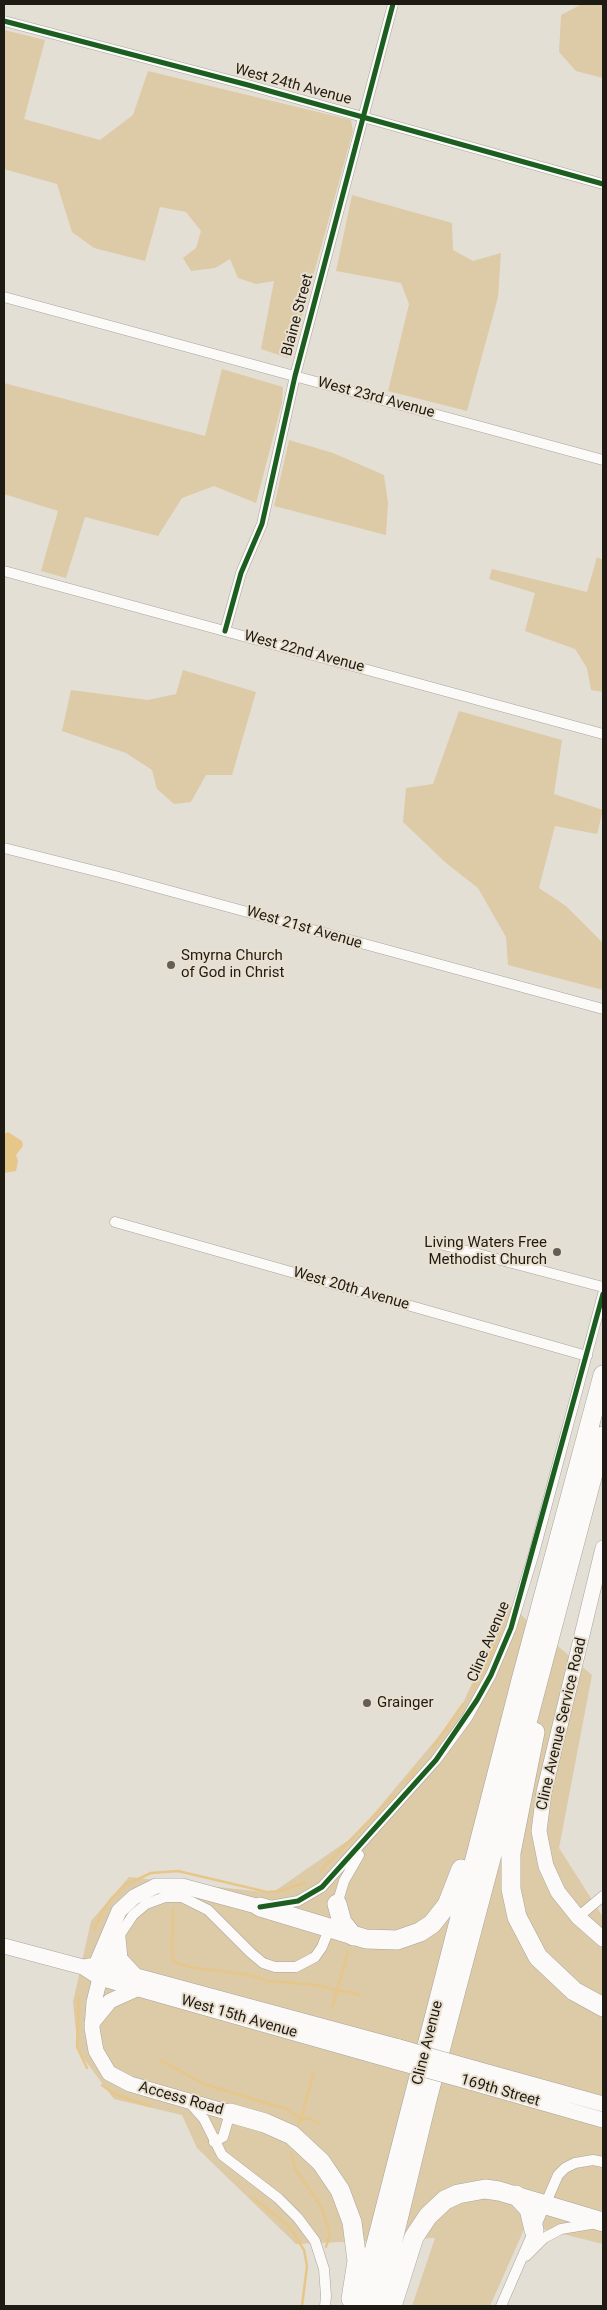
<!DOCTYPE html>
<style>
body{margin:0}
#map{position:relative;width:607px;height:2310px;overflow:hidden;background:#e4dfd5;font-family:Roboto,sans-serif}
canvas{display:block}
.frame{position:absolute;inset:0;border:5px solid #1e1a14;pointer-events:none}
</style>
<div id="map">
<canvas width="607" height="2310"></canvas>
<div class="frame"></div>
</div>
<script>
const context = document.querySelector('canvas').getContext('2d');
context.lineJoin = 'round';
function fillPath(path, color) {
  context.fillStyle = color;
  context.fill(path, 'evenodd');
}
function poly(rows) {
  const path = new Path2D();
  for (const r of rows) {
    path.moveTo(r[0], r[1]);
    for (let i = 2; i < r.length; i += 2) path.lineTo(r[i], r[i + 1]);
  }
  return path;
}
function trace(path, color, width, dash) {
  context.strokeStyle = color;
  context.lineWidth = width;
  context.lineCap = dash ? 'butt' : 'round';
  context.setLineDash(dash || []);
  context.stroke(path);
}
function label(font, color, halo, rows, align = 'center') {
  context.font = font + ' Roboto,sans-serif';
  context.lineWidth = 4;
  context.setLineDash([]);
  context.textBaseline = 'middle';
  context.strokeStyle = halo;
  context.fillStyle = color;
  for (const [text, x, y, turn = 0] of rows) {
    context.save();
    context.translate(x, y);
    context.rotate((+turn || 0) * Math.PI / 180);
    context.textAlign = isNaN(turn) ? turn : align;
    if (halo) context.strokeText(text, 0, 0);
    context.fillText(text, 0, 0);
    context.restore();
  }
}
fillPath(poly([
 [582,4,603,4,603,78,576,71,559,52,561,15],
 [4,30,45,40,24,119,100,140,133,115,148,71,351,120,353,131,292,353,288,358,261,349,274,281,256,284,238,278,230,259,215,268,191,271,183,258,196,248,201,231,186,212,160,207,145,261,94,248,72,232,57,184,4,169],
 [352,195,452,223,453,250,473,261,501,253,498,297,467,411,388,391,409,304,401,283,336,271],
 [222,369,283,387,282,403,256,503,214,486,182,498,158,536,85,517,66,578,41,571,58,511,4,494,4,383,205,436],
 [289,440,333,453,384,475,388,503,386,535,274,506],
 [597,557,603,560,603,692,591,690,587,668,575,649,525,631,535,593,489,579,492,569,587,592],
 [183,670,256,692,232,775,206,775,191,802,174,804,157,789,152,770,126,753,62,731,71,690,148,700,176,694],
 [459,711,562,740,554,794,603,810,597,834,555,826,539,888,566,906,603,943,603,990,508,965,506,937,478,888,446,863,403,822,406,788,433,784],
 [508,1604,592,1675,559,1848,603,1917,603,2244,526,2225,490,2306,412,2306,435,2238,296,2244,197,2148,182,2115,114,2099,78,2051,73,2002,91,1921,129,1877,272,1893,356,1835,459,1712]
]), '#ddcaa6');
fillPath(poly([
 [8,1132,22,1141,23,1146,16,1155,18,1161,16,1171,4,1173,4,1134]
]), '#e7c68a');
trace(poly([
 [473,1689,495,1646],
 [433,1747,463,1704],
 [407,1781,416,1769],
 [321,1870,394,1795],
 [173,1909,172,1956,175,1963,190,1967,249,1975,269,1981,316,1985,360,1995],
 [94,1930,104,1909,111,1899,125,1885,151,1873,178,1871,267,1892,280,1891,305,1883],
 [79,1997,77,2047,87,2068],
 [332,2008,348,1952],
 [160,2060,204,2084,286,2109,299,2117,299,2124],
 [102,2085,114,2094,150,2106],
 [301,2119,314,2072],
 [301,2120,310,2118,319,2124],
 [291,2153,295,2168,322,2208,330,2234,326,2247],
 [252,2197,289,2226,304,2250,307,2266,302,2306]
]), '#e7c68a', 2.5);
const street = poly([
 [4,21,248,85,603,184],
 [4,297,603,460],
 [4,571,603,734],
 [225,631,241,573,262,524,295,376,393,4],
 [4,848,115,876,603,1009],
 [115,1222,587,1356],
 [444,1245,603,1287],
 [270,1906,298,1901,322,1887,436,1760,467,1718,491,1675,511,1628,534,1553,603,1294],
 [336,1908,344,1881,359,1855],
 [578,1917,603,1896],
 [105,1971,121,1933,133,1915,146,1904,165,1897,182,1897,208,1910,251,1953,263,1963,275,1967,296,1967,315,1957,322,1947,331,1924],
 [190,2103,204,2119,222,2155,278,2198,298,2218,315,2241,324,2269,326,2296,325,2306],
 [214,2142,223,2137,230,2113],
 [526,2256,544,2238,561,2229,591,2224],
 [501,2306,558,2175,565,2168,575,2163,593,2160,603,2162]
]);
const secondary = poly([
 [603,1548,544,1792,539,1831,546,1866,558,1892,578,1917,603,1939],
 [118,1938,120,1959,135,1975],
 [4,1946,83,1967,100,1978,397,2062],
 [84,1967,96,1965,399,2047],
 [99,1974,96,1965,119,1911,134,1897,156,1886,182,1886,260,1907],
 [100,1978,94,2002,92,2028,96,2051,109,2073,130,2084,230,2113],
 [92,2023,110,2001,139,1988],
 [473,2068,603,2104],
 [470,2082,603,2120]
]);
const highway = poly([
 [535,1732,511,1853,511,1889,517,1917,538,1957,574,1991,603,2007],
 [337,1904,342,1922,353,1936],
 [260,1907,366,1939,397,1940,420,1932,432,1924,447,1905,461,1869],
 [230,2113,265,2123,292,2135,321,2162,340,2190,352,2222,357,2261,351,2299],
 [516,2195,529,2209,534,2230],
 [360,2306,521,1680,603,1375],
 [377,2306,428,2096,603,1436],
 [392,2306,414,2237,428,2216,445,2200,458,2194,485,2189,499,2191,603,2222]
]);
trace(street, '#a8a49d', 11);
trace(secondary, '#a8a49d', 16);
trace(highway, '#a8a49d', 20);
trace(street, '#fbfaf9', 10);
trace(secondary, '#fbfaf9', 15);
trace(highway, '#fbfaf9', 19);
const secondaryBridge = poly([
 [399,2047,473,2068],
 [397,2062,470,2082]
]);
trace(secondaryBridge, '#a8a49d', 16, []);
trace(secondaryBridge, '#fbfaf9', 15);
trace(poly([
 [4,21,248,85,603,184],
 [225,631,241,573,262,524,295,376,393,4],
 [260,1907,298,1901,322,1887,436,1760,477,1700,491,1675,511,1628,603,1294]
]), '#1b5e20', 5);
for (const [x, y, r, color] of [
 [171,965,5,"#635f58"],
 [557,1252,5,"#635f58"],
 [367,1703,5,"#635f58"]
]) {
  const dot = new Path2D();
  dot.arc(x, y, r, 0, 2 * Math.PI);
  context.fillStyle = color;
  context.fill(dot);
  trace(dot, '#eae0cf', 2);
}
label('15px', '#1e1a14', '#eae0cf', [
 ["West 24th Avenue",293,85,15],
 ["Blaine Street",298,315,-75],
 ["West 23rd Avenue",376,398,15],
 ["West 22nd Avenue",304,652,15],
 ["West 21st Avenue",304,928,16],
 ["West 20th Avenue",351,1289,16],
 ["Cline Avenue",489,1642,-67],
 ["Cline Avenue Service Road",562,1724,-77],
 ["West 15th Avenue",239,2017,16],
 ["Cline Avenue",428,2043,-76],
 ["169th Street",500,2091,16],
 ["Access Road",181,2099,16]
]);
label('15px', '#1e1a14', '#eae0cf', [
 ["Smyrna Church",181,956],
 ["of God in Christ",181,973],
 ["Living Waters Free",547,1243,"right"],
 ["Methodist Church",547,1260,"right"],
 ["Grainger",377,1703]
], 'left');
</script>
